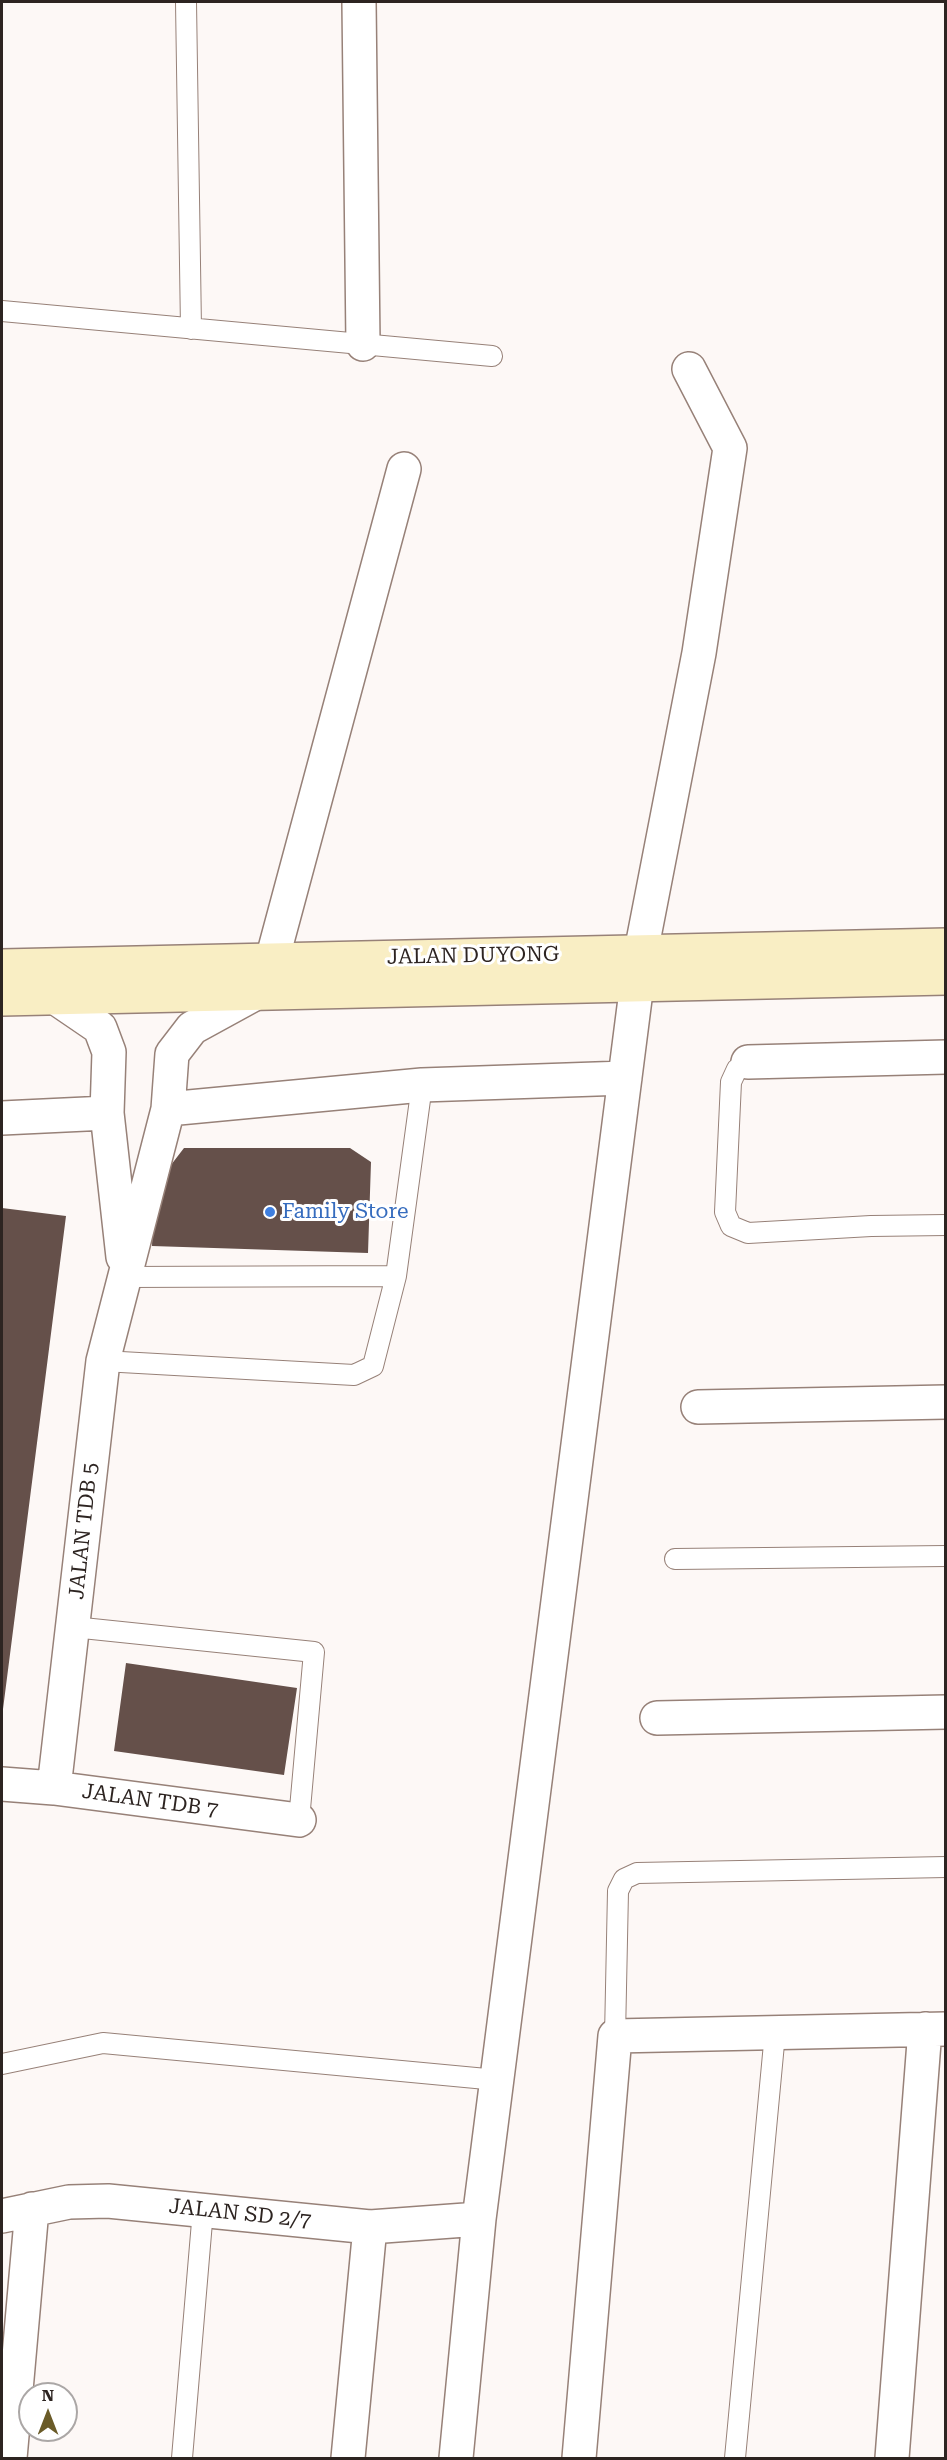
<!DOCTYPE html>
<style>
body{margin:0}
#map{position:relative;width:947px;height:2460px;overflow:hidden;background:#fdf8f6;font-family:"Roboto Serif",serif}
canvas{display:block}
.frame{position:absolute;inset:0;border:3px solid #2d2421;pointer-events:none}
.north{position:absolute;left:18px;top:2382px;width:60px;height:60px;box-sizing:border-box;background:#fff;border:2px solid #aba7a6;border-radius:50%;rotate:0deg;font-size:16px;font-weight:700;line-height:24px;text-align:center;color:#2d2421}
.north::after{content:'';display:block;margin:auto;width:21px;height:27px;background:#6a5b28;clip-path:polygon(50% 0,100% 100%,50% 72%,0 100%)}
</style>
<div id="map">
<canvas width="947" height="2460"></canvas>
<div class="frame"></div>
<div class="north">N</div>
</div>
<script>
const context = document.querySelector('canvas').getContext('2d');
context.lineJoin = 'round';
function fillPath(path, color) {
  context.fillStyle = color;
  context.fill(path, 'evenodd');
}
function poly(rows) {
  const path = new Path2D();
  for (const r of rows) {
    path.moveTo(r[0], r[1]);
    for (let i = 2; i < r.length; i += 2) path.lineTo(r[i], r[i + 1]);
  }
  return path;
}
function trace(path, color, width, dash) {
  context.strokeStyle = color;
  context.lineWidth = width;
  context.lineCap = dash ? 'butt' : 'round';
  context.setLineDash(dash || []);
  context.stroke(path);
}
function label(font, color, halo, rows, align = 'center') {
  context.font = font + ' "Roboto Serif",serif';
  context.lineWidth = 6;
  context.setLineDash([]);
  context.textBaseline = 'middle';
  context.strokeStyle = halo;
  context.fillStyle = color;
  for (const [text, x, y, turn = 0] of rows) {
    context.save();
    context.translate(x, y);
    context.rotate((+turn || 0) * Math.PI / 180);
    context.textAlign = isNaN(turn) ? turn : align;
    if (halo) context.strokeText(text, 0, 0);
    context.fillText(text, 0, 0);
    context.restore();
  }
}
fillPath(poly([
 [184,1148,350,1148,371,1162,368,1253,152,1246,154,1187],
 [2,1208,66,1216,3,1709,2,1709],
 [126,1663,297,1688,284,1775,114,1751]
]), '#65504a');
const lane = poly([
 [186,2,191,329],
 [2,311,492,356],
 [748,1062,737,1069,731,1082,725,1212,731,1226,748,1233,871,1226,946,1225],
 [126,1277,396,1276],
 [103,1361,354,1375,373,1366,396,1276,422,1085],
 [675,1559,946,1556],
 [73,1627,314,1652,299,1820],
 [615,2036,618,1891,624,1879,637,1873,946,1867],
 [2,2064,103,2043,497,2080],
 [182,2458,203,2210],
 [735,2458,775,2033]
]);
const street = poly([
 [359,2,363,344],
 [272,960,404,469],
 [56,998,100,1028,109,1052,107,1113,123,1257],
 [748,1062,946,1057],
 [168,1109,422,1085,625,1078],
 [2,1118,107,1113],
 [698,1407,946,1402],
 [657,1718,946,1712],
 [2,1784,54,1788,299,1820],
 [54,1788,103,1361,168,1109,172,1054,192,1028,256,993],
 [2,2216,69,2202,108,2201,370,2227,479,2219],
 [10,2458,32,2209],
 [348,2458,370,2227],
 [456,2458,479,2219,641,952,699,653,730,448,689,369],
 [579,2458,615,2036,946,2029],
 [892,2458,925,2029]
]);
const secondary = poly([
 [2,966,946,945],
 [2,999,946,978]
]);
trace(lane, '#978178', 22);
trace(street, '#978178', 36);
trace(secondary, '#978178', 36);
trace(lane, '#fff', 20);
trace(street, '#fff', 33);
trace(secondary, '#f9eec4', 33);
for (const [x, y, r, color] of [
 [270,1212,6,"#3f7fe0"]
]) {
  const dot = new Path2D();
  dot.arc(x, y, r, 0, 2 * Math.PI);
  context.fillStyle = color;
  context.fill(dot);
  trace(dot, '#fff', 2);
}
label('21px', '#2d2421', '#fff', [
 ["JALAN DUYONG",473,956,-1],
 ["JALAN TDB 5",84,1531,-84],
 ["JALAN TDB 7",150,1801,8],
 ["JALAN SD 2/7",240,2214,6]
]);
label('21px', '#366cbe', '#fff', [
 ["Family Store",282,1212]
], 'left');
</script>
